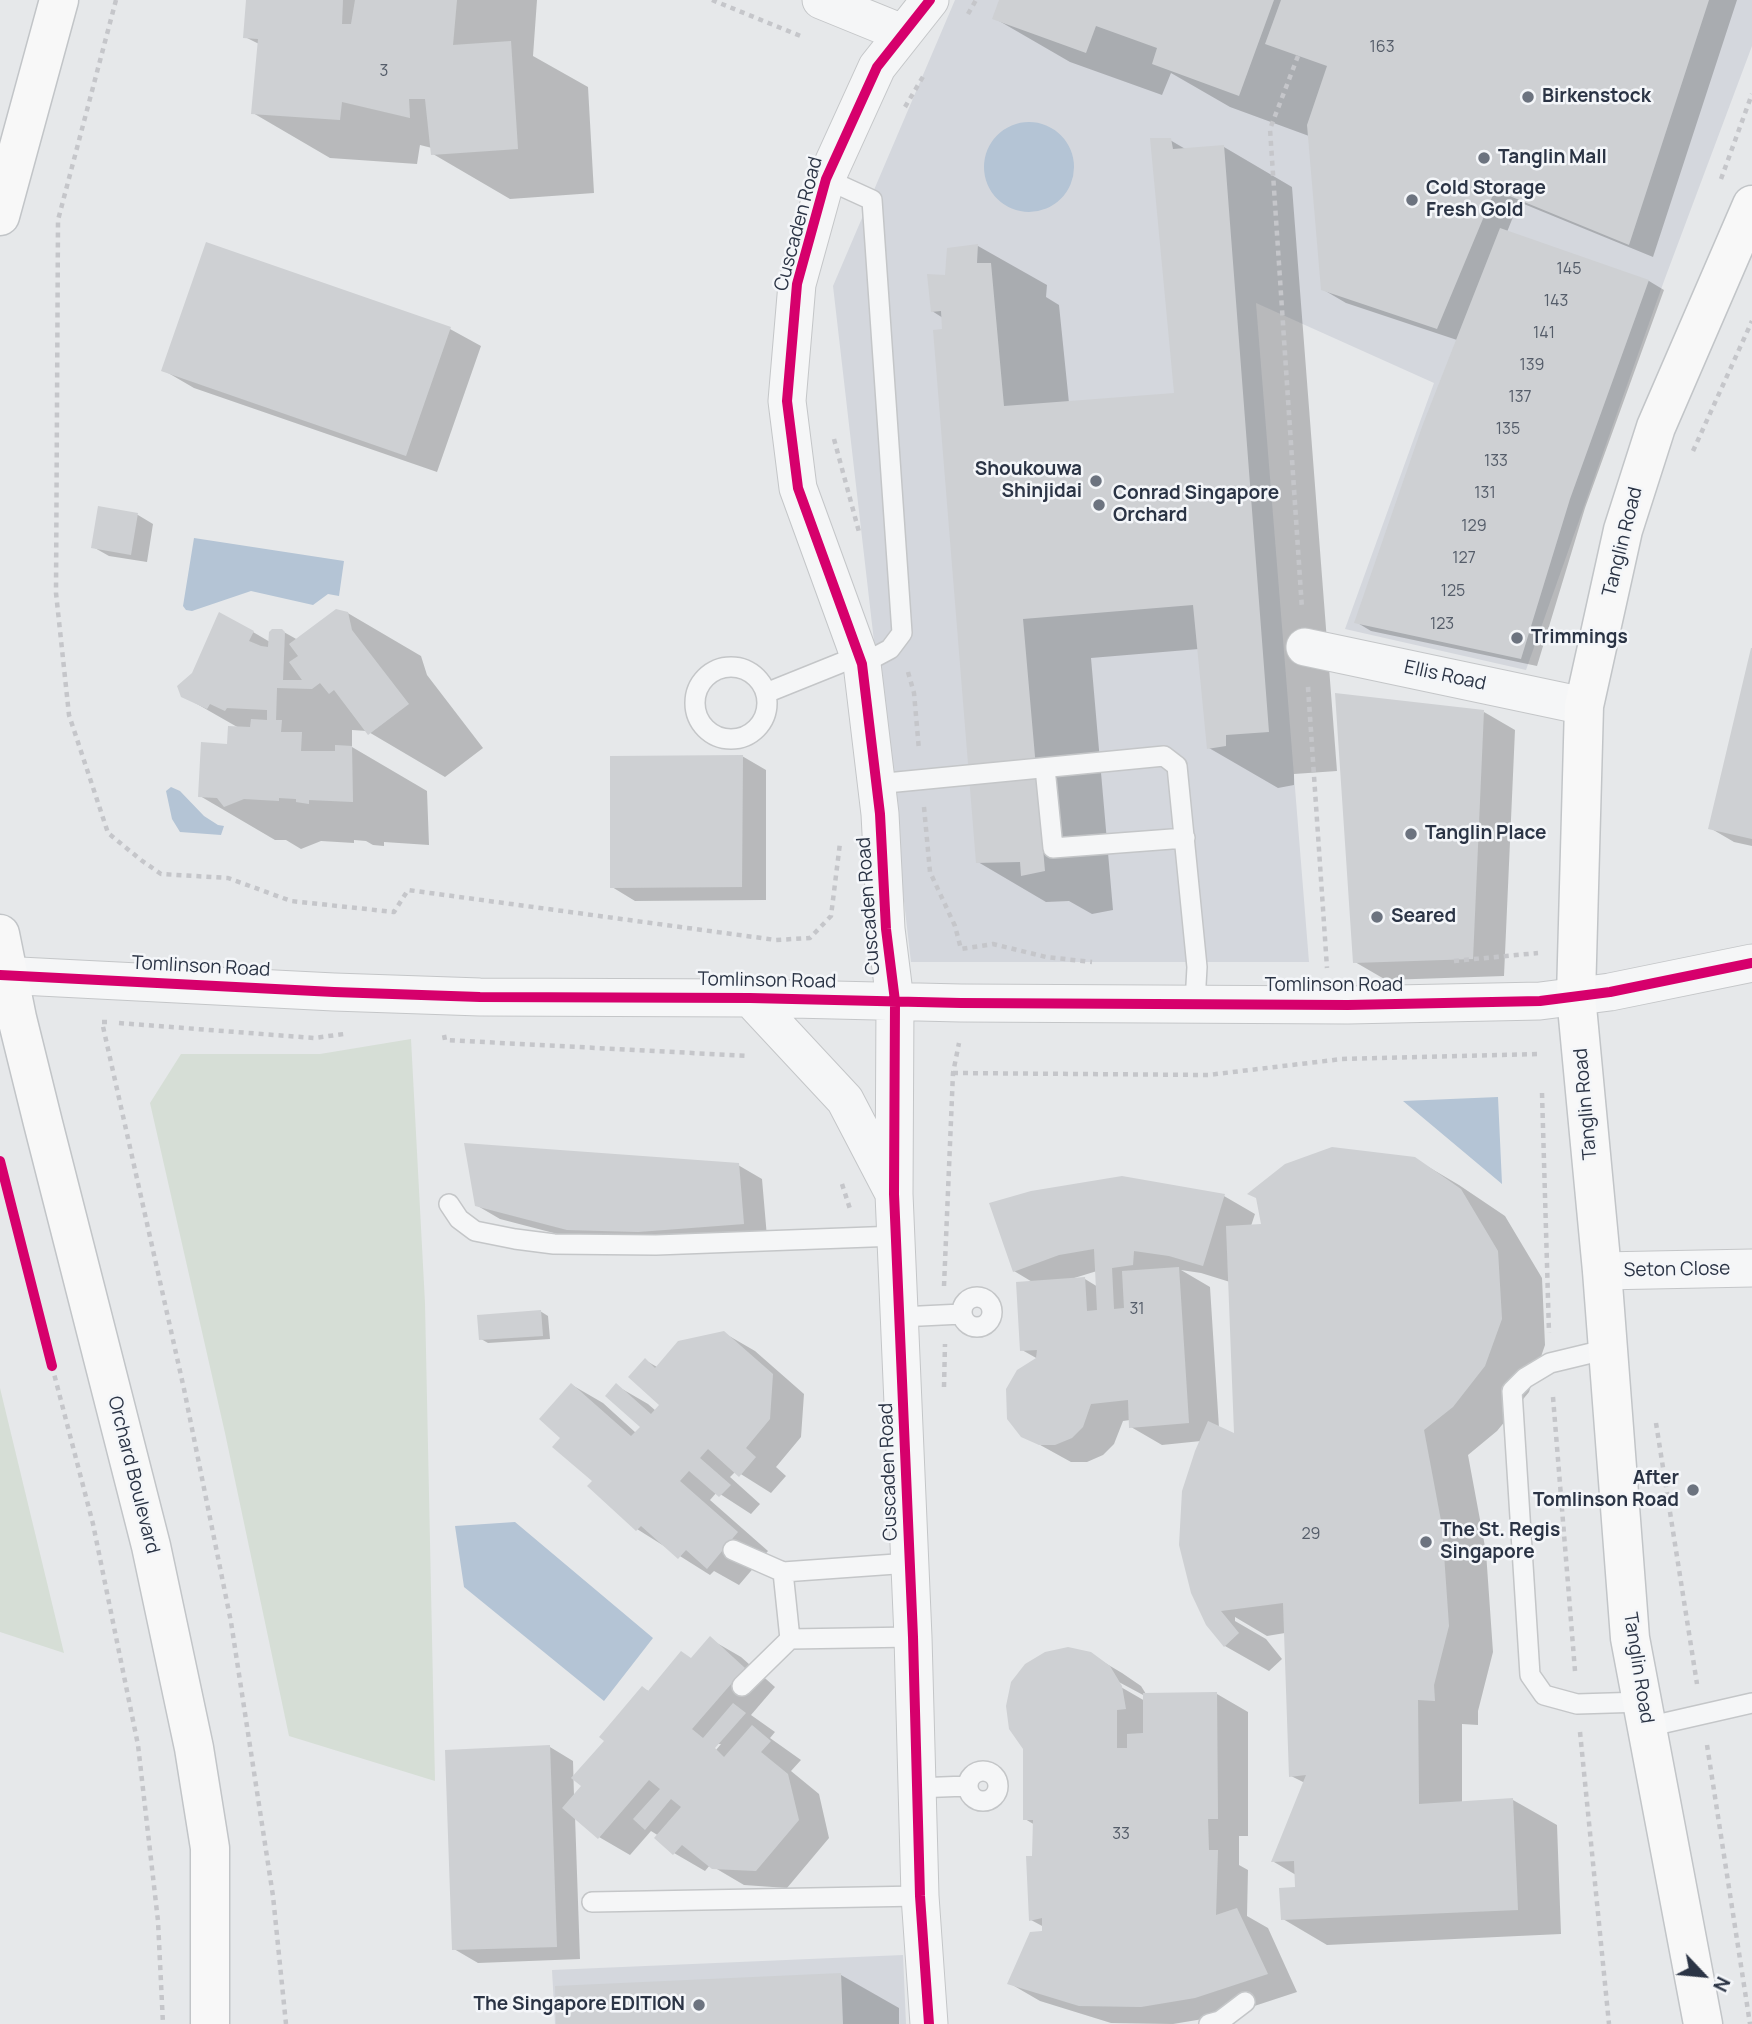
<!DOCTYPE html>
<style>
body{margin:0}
#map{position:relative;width:1752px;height:2024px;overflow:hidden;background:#e6e8ea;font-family:Manrope,sans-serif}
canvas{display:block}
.north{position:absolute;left:1668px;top:1940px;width:70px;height:70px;-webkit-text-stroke:5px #f4f6f9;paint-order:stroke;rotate:116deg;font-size:19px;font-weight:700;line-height:28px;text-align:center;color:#2b3445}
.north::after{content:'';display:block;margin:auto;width:24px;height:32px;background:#2b3445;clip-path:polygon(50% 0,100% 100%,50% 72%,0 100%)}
</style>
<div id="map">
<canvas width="1752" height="2024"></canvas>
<div class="north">N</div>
</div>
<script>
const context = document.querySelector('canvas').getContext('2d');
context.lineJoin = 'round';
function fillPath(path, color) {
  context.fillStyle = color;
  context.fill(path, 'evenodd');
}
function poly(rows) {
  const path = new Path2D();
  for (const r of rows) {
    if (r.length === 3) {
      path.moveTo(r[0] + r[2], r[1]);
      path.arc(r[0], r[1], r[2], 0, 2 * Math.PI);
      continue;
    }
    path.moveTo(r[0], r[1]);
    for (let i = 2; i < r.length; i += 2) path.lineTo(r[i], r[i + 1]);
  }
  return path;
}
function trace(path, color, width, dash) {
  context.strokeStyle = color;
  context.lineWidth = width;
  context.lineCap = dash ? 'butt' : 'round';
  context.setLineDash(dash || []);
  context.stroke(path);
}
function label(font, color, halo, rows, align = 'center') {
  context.font = font + ' Manrope,sans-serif';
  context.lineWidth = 5;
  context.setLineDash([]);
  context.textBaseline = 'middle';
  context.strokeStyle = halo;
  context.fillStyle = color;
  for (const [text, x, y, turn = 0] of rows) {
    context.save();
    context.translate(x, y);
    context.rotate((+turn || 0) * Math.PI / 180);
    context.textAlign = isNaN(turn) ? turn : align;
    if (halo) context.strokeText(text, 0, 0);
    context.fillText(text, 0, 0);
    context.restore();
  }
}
fillPath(poly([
 [955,0,1752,0,1752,46,1664,281,1526,670,1345,629,1434,383,1256,303,1309,962,911,962,833,286],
 [903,1955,906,2024,555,2024,552,1970]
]), '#d4d7dd');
fillPath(poly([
 [411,1039,425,1303,435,1781,289,1736,225,1433,150,1103,181,1054,320,1054],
 [0,1388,64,1653,0,1632]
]), '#d6ded6');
fillPath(poly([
 [1029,167,45],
 [194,538,344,561,339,596,328,594,313,605,251,591,192,611,186,610,183,606],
 [171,787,180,791,204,816,218,825,224,826,221,835,180,832,172,819,166,791],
 [1498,1097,1502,1184,1403,1101],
 [515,1522,653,1638,604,1701,464,1587,455,1526]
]), '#b4c4d5');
fillPath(poly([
 [248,0,537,0,533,56,588,87,594,193,510,199,433,154,432,148,420,145,417,164,330,158,253,113,259,44,245,37],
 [1001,0,1737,0,1653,257,1519,202,1507,232,1649,281,1664,290,1585,508,1537,666,1371,631,1356,622,1457,340,1346,303,1322,289,1309,136,1230,107,1171,73,1162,95,1070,62,994,18],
 [1170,140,1187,150,1224,147,1292,187,1337,771,1294,774,1294,785,1278,788,1209,748,1199,649,1091,658,1113,910,1092,914,1069,901,1046,902,978,862,943,318,932,311,947,277,948,249,978,246,1047,285,1046,297,1059,305,1069,403,1176,394],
 [450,329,481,346,437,472,194,388,163,370],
 [99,508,138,515,153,524,147,562,109,556,93,547],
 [346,612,421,656,427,675,483,748,445,777,367,731,352,730,352,747,427,791,429,845,384,842,384,846,373,845,366,841,354,840,354,843,321,841,301,849,286,840,275,840,200,796,239,728,183,696,253,632,270,642,282,631,298,640],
 [1752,651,1752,846,1734,842,1710,828],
 [1484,712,1515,730,1504,976,1386,980,1355,962],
 [742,756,766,770,766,900,635,901,612,887],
 [1415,1159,1459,1185,1505,1216,1542,1278,1545,1345,1529,1392,1497,1431,1468,1455,1486,1552,1493,1652,1478,1711,1478,1725,1462,1724,1462,1803,1513,1800,1557,1825,1561,1934,1327,1945,1283,1919,1296,1889,1296,1875,1274,1862,1305,1783,1291,1776,1285,1633,1267,1636,1235,1617,1235,1621,1266,1639,1282,1659,1269,1671,1225,1646,1201,1441,1162,1445,1131,1427,1130,1420,1123,1421,1114,1444,1103,1455,1087,1462,1071,1462,1022,1435,1038,1359,1022,1350,1034,1283,1014,1271,992,1204,1224,1196,1255,1214,1251,1226,1263,1225],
 [1181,1270,1201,1273,1230,1282,1236,1436,1219,1428,1210,1287],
 [1097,1271,1098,1287,1085,1279,1071,1279],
 [738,1165,762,1179,767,1237,592,1243,500,1219,476,1205],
 [540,1311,548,1316,550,1339,488,1343,481,1339],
 [724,1333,755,1351,804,1394,801,1437,776,1467,786,1476,771,1493,736,1471,730,1477,760,1504,751,1514,717,1492,710,1500,768,1551,739,1585,714,1571,710,1575,637,1529,595,1481,563,1438,572,1385,603,1403,636,1433,643,1427,617,1386,648,1404,656,1411,661,1405,645,1360,657,1367],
 [710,1639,741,1657,775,1687,751,1715,775,1732,770,1738,801,1760,791,1771,819,1794,829,1838,787,1888,744,1885,710,1865,705,1871,674,1853,659,1836,651,1831,630,1855,599,1837,575,1816,580,1959,478,1963,454,1949,550,1747,573,1761,574,1796,583,1786,606,1740,643,1688,650,1692,692,1659],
 [716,1744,721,1744,711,1756],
 [1090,1654,1122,1673,1141,1686,1146,1694,1217,1694,1248,1712,1248,1836,1239,1836,1239,1865,1248,1870,1247,1916,1268,1928,1297,1992,1227,2015,1173,2024,1111,2023,1040,2001,1009,1983,1044,1933,1044,1927,1031,1920,1035,1825,1025,1819],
 [1115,1680,1145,1696,1145,1701,1114,1683],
 [841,1975,899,2008,899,2024,558,2024]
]), '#0003');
fillPath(poly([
 [246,0,343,0,342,24,351,24,355,0,457,0,453,45,511,41,518,149,431,155,425,99,409,99,410,118,342,102,340,120,251,114,258,39,243,38],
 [999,0,1274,0,1239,96,1152,64,1157,48,1096,26,1086,53,992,19],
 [1281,0,1709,0,1629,245,1495,190,1437,329,1321,290,1307,125,1327,66,1265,44],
 [1150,138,1171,138,1173,149,1224,145,1269,732,1226,735,1226,746,1207,749,1193,605,1023,619,1045,871,1021,876,1020,862,976,863,933,330,942,329,941,311,931,312,927,274,945,275,947,248,978,244,977,263,991,263,1004,406,1174,393],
 [1500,228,1649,280,1570,499,1521,659,1354,623,1423,424],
 [206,242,451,327,406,456,161,371],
 [98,506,138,513,131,555,91,548],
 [336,609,348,612,352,630,409,704,368,735,334,690,329,694,320,683,312,689,277,688,276,720,282,720,281,732,302,732,301,751,335,751,335,745,352,746,353,802,309,800,309,804,296,802,296,799,279,798,279,801,244,799,224,807,217,798,198,797,201,742,227,744,228,726,250,727,251,719,267,720,267,710,227,708,225,711,210,704,207,709,181,697,177,686,192,673,218,614,219,612,254,631,249,641,261,646,268,647,269,632,272,629,282,629,285,632,283,680,302,680,289,662,298,656,289,644],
 [1751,648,1752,648,1752,839,1708,829],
 [1335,693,1484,710,1473,959,1353,963],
 [743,755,742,887,610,888,610,756],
 [464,1143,739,1163,744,1224,638,1232,567,1230,475,1206],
 [1332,1147,1415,1157,1461,1189,1498,1251,1502,1319,1485,1366,1453,1407,1424,1430,1442,1526,1449,1626,1434,1685,1435,1701,1418,1700,1419,1804,1513,1798,1518,1910,1281,1920,1279,1888,1295,1887,1294,1861,1271,1862,1306,1775,1289,1777,1283,1603,1221,1611,1239,1633,1224,1647,1206,1625,1191,1593,1179,1545,1182,1491,1195,1451,1208,1421,1234,1433,1226,1226,1261,1224,1256,1198,1247,1194,1285,1164],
 [1122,1176,1225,1194,1203,1266,1169,1256,1134,1251,1133,1265,1112,1268,1114,1309,1124,1308,1122,1271,1179,1267,1189,1423,1129,1428,1128,1400,1091,1404,1083,1427,1072,1438,1055,1445,1039,1445,1021,1437,1007,1419,1006,1389,1017,1370,1036,1358,1037,1350,1020,1351,1016,1282,1085,1277,1087,1311,1097,1310,1094,1249,1059,1255,1013,1272,989,1203,1031,1191],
 [541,1310,543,1336,479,1340,477,1315],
 [724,1331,773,1374,770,1419,746,1448,756,1457,739,1477,708,1449,700,1458,731,1485,719,1497,689,1471,680,1481,738,1532,707,1569,686,1550,678,1559,641,1526,636,1531,587,1486,592,1481,552,1447,560,1438,539,1419,571,1383,631,1436,640,1427,605,1396,616,1383,651,1414,659,1405,628,1377,645,1358,655,1368,678,1341],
 [710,1636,745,1668,692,1729,703,1738,733,1703,746,1713,715,1748,724,1757,752,1725,771,1741,761,1752,788,1774,799,1820,756,1871,712,1869,682,1845,673,1855,654,1838,681,1807,671,1799,645,1830,633,1819,660,1789,649,1780,598,1839,562,1808,581,1786,571,1778,604,1741,599,1737,642,1686,648,1691,681,1651,691,1658],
 [1068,1647,1091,1652,1110,1666,1122,1686,1126,1709,1117,1710,1117,1748,1127,1748,1127,1734,1143,1733,1143,1693,1217,1692,1218,1819,1208,1819,1209,1850,1218,1850,1216,1915,1237,1908,1268,1974,1195,1998,1141,2007,1079,2006,1007,1984,1030,1932,1042,1931,1042,1918,1029,1921,1026,1856,1032,1856,1033,1820,1023,1820,1023,1749,1009,1729,1006,1706,1011,1682,1025,1664,1045,1652],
 [550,1745,557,1947,452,1950,445,1750],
 [841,1973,843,2024,556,2024,555,1986]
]), '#ced0d3');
const service = poly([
 [826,179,872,200,902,633,890,649,862,664],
 [731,703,36],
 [766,693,858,656],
 [1045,768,1053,848,1185,838],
 [876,784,1164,756,1177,766,1197,967,1195,1003],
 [449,1204,459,1219,475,1231,515,1239,554,1244,656,1245,897,1236],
 [977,1312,15],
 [900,1317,962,1314],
 [1608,1349,1550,1363,1525,1378,1512,1391,1530,1675,1544,1695,1577,1704,1643,1702],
 [733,1550,783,1572,910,1563],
 [783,1572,790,1639],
 [742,1686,790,1639,913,1637],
 [1647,1727,1752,1703],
 [983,1786,15],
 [916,1788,967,1786],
 [592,1902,920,1896],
 [1209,2024,1220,2021,1245,2002]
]);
const minor = poly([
 [821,0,902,33],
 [1305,647,1584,706],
 [0,975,334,992,480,997,750,998,961,1003,1348,1005,1540,1001,1610,992,1752,963],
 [750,998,845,1100,892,1190],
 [1602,1271,1752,1268],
 [929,2024,920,1896,913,1637,894,1194,895,1001,886,929,880,814,862,664,798,488,787,401,797,284,826,179,877,67,930,0]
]);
const primary = poly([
 [0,216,59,0],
 [0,934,17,1018,43,1123,151,1546,194,1748,210,1848,210,2024],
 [1703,2024,1630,1638,1602,1271,1576,996,1584,706,1623,530,1656,427,1752,205]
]);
trace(service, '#c4c6c8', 22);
trace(minor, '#c4c6c8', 39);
trace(primary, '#c2c5c8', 41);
trace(poly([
 [116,0,58,220,56,593,69,715,108,833,141,860,161,874,228,878,291,901,394,912,408,890,776,940,810,938,831,916,840,843],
 [712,0,803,37],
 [968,14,976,0],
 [1298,56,1270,129,1302,609],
 [905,107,924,75],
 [1721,179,1752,94],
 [834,439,859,532],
 [1693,451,1752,321],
 [908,672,914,693,919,750],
 [1308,687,1327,968],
 [924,807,930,872,955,926,961,949,993,944,1046,957,1092,962],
 [1454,961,1538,953],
 [107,1022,102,1022,184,1389,231,1622,273,1896,286,2024],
 [119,1023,314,1038,344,1034],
 [444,1035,445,1040,749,1056],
 [953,1073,1208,1075,1342,1059,1541,1054],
 [1542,1093,1549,1333],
 [842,1184,850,1209],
 [944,1286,953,1073,959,1043],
 [52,1366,93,1524,138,1745,158,1921,163,2024],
 [944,1387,945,1344],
 [1553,1397,1575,1671],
 [1656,1423,1697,1684],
 [1580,1732,1609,2024],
 [1707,1745,1750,2024]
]), '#c5c6ca', 4.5, [5, 5]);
trace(service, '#f5f6f7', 19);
trace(minor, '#f5f6f7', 37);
trace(primary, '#f8f8f8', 38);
trace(poly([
 [0,975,334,992,480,997,750,998,961,1003,1348,1005,1540,1001,1610,992,1752,963],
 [0,1161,52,1366],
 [929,2024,920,1896,913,1637,894,1194,895,1001,886,929,880,814,862,664,798,488,787,401,797,284,826,179,877,67,930,0]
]), '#d6006c', 10);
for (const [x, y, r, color] of [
 [1528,97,7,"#6c737f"],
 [1484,158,7,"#6c737f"],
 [1412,200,7,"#6c737f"],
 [1096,481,7,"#6c737f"],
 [1099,505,7,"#6c737f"],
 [1517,638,7,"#6c737f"],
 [1411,834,7,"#6c737f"],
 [1377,917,7,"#6c737f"],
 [1693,1490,7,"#6c737f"],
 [1426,1542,7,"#6c737f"],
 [699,2005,7,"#6c737f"]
]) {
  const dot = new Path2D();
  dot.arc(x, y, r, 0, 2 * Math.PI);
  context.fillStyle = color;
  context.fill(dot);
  trace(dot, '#f4f6f9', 2.5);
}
label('16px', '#545c69', null, [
 ["163",1382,48],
 ["3",384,72],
 ["145",1569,270],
 ["143",1556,302],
 ["141",1544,334],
 ["139",1532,366],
 ["137",1520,398],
 ["135",1508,430],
 ["133",1496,462],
 ["131",1485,494],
 ["129",1474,527],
 ["127",1464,559],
 ["125",1453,592],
 ["123",1442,625],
 ["31",1137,1310],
 ["29",1311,1535],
 ["33",1121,1835]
]);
label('bold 19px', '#2b3445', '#f4f6f9', [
 ["Birkenstock",1542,97],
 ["Tanglin Mall",1498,158],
 ["Cold Storage",1426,189],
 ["Fresh Gold",1426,211],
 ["Shoukouwa",1082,470,"right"],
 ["Shinjidai",1082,492,"right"],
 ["Conrad Singapore",1113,494],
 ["Orchard",1113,516],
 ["Trimmings",1531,638],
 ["Tanglin Place",1425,834],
 ["Seared",1391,917],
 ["After",1679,1479,"right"],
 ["Tomlinson Road",1679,1501,"right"],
 ["The St. Regis",1440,1531],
 ["Singapore",1440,1553],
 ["The Singapore EDITION",685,2005,"right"]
], 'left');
label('19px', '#2b3445', '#f4f6f9', [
 ["Cuscaden Road",799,224,-75],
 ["Tanglin Road",1623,542,-76],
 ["Ellis Road",1445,676,12],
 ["Cuscaden Road",869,906,-94],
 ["Tomlinson Road",201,967,3],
 ["Tomlinson Road",767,981,1],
 ["Tomlinson Road",1334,986],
 ["Tanglin Road",1586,1104,-95],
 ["Seton Close",1677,1270,-1],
 ["Cuscaden Road",889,1472,-92],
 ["Orchard Boulevard",133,1475,76],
 ["Tanglin Road",1638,1668,81]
]);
</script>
